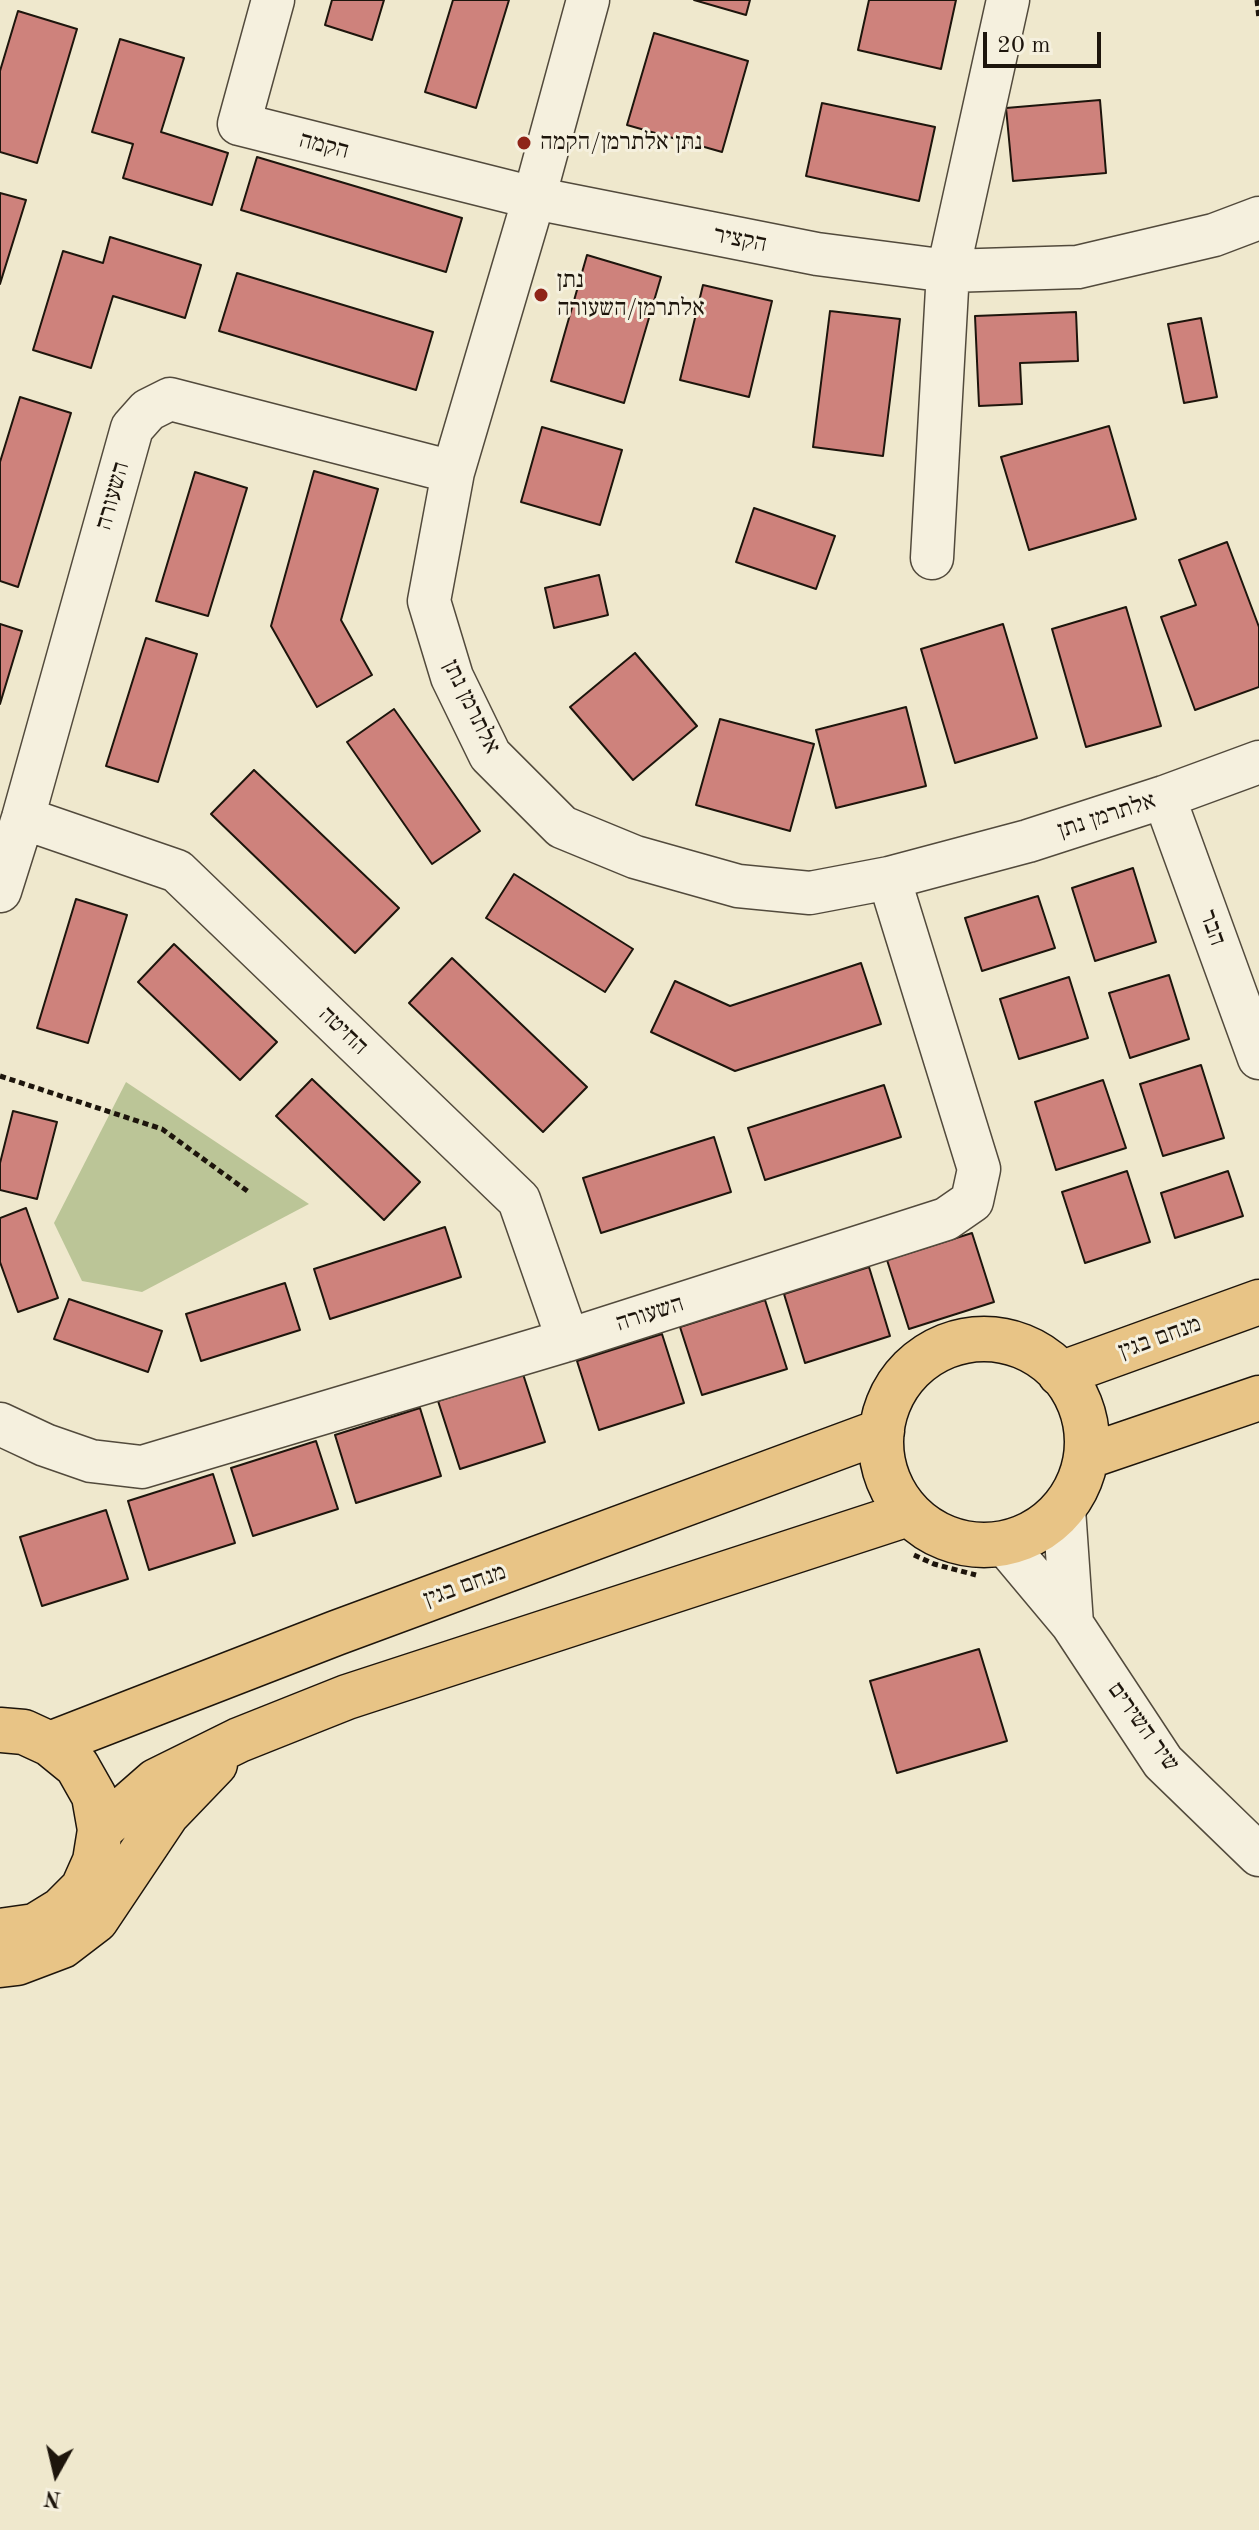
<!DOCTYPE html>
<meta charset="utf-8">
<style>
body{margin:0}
#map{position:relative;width:1259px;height:2530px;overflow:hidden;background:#efe8cd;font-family:"Old Standard TT",serif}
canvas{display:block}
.north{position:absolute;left:16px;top:2434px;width:80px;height:80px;-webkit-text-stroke:6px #f5f0de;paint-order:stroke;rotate:188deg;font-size:22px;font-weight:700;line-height:32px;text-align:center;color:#1d150c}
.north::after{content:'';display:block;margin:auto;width:28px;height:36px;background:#1d150c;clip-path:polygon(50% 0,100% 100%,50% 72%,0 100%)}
.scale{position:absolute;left:983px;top:32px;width:118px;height:36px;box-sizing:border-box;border:4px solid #1d150c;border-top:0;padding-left:10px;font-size:24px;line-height:28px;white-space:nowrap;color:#1d150c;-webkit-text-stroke:6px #f5f0de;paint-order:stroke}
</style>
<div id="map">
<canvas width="1259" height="2530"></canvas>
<div class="north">N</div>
<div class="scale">20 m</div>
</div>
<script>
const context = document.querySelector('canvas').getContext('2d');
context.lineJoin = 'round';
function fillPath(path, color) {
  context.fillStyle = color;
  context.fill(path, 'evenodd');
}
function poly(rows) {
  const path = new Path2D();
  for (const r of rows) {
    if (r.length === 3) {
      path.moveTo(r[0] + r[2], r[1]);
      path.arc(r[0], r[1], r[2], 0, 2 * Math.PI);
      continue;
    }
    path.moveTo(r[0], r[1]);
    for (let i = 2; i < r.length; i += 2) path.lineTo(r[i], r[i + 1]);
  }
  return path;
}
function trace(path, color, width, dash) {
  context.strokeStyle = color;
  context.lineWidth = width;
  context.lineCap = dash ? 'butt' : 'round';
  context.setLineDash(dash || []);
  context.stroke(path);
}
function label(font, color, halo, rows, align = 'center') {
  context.font = font + ' "Old Standard TT","Frank Ruhl Libre",serif';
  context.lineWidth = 6;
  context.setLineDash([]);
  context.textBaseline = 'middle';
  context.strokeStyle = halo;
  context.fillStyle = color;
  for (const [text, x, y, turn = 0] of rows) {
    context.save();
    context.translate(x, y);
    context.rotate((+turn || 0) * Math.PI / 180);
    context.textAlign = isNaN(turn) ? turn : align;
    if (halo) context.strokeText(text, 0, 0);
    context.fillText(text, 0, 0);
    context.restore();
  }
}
fillPath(poly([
 [126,1082,309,1204,142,1292,82,1281,54,1223]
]), '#bbc597');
const building = poly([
 [332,0,384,0,372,40,325,25,332,0],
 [453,0,509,0,476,108,425,92,453,0],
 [694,0,750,0,746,15,694,0],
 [869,0,956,0,941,69,858,50,869,0],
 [18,11,77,29,37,163,0,152,0,71,18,11],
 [654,33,748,61,722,152,627,125,654,33],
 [120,39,184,58,161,132,228,153,212,205,123,178,133,144,92,132,120,39],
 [1100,100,1106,173,1013,181,1006,108,1100,100],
 [822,103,935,127,919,201,806,176,822,103],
 [257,157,462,218,446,272,241,210,257,157],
 [0,193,26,200,0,284,0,193],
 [110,237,201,265,185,318,113,296,91,368,33,350,63,251,103,263,110,237],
 [587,255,661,277,624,403,551,381,587,255],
 [237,273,433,332,416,390,219,331,237,273],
 [703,285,772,301,749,397,680,380,703,285],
 [830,311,900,319,883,456,813,447,830,311],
 [1076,312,1078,361,1020,363,1022,404,979,406,975,316,1076,312],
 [1201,318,1217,397,1184,403,1168,324,1201,318],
 [20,397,71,413,18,587,0,581,0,462,20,397],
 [1109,426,1136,519,1029,550,1001,457,1109,426],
 [542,427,622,450,600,525,521,502,542,427],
 [314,471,378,489,341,620,372,675,317,707,271,626,314,471],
 [195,472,247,488,208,616,156,601,195,472],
 [754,508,835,536,816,589,736,562,754,508],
 [1227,542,1259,627,1259,687,1195,710,1161,617,1196,605,1179,560,1227,542],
 [599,575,608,615,554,628,545,588,599,575],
 [1126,607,1161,726,1086,747,1052,629,1126,607],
 [0,624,22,631,0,704,0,624],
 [1003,624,1037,738,955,763,921,649,1003,624],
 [146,638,197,654,158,782,106,766,146,638],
 [635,653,697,726,633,780,570,707,635,653],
 [906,707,926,786,836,808,816,730,906,707],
 [394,709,480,831,432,864,347,742,394,709],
 [720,719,814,744,790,831,696,805,720,719],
 [254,770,399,908,355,953,211,814,254,770],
 [1133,868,1156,942,1095,961,1072,888,1133,868],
 [514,874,633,949,605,992,486,918,514,874],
 [1038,896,1055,948,982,971,965,918,1038,896],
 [76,899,127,915,88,1043,37,1028,76,899],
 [174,944,277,1042,240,1080,138,982,174,944],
 [452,958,587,1087,543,1132,409,1003,452,958],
 [861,963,881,1024,735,1071,651,1032,675,981,730,1006,861,963],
 [1169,975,1189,1039,1130,1058,1109,993,1169,975],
 [1069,977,1088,1038,1019,1059,1000,999,1069,977],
 [1201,1065,1224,1138,1163,1156,1140,1084,1201,1065],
 [312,1079,420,1182,384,1220,276,1116,312,1079],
 [1103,1080,1126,1148,1056,1170,1035,1102,1103,1080],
 [884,1085,901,1137,765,1180,748,1128,884,1085],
 [13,1111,57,1122,37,1199,0,1190,0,1163,13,1111],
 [714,1137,731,1192,601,1233,583,1178,714,1137],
 [1127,1171,1150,1242,1085,1263,1062,1192,1127,1171],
 [1228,1171,1243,1216,1175,1238,1161,1193,1228,1171],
 [26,1208,58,1298,18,1312,0,1262,0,1218,26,1208],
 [445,1227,461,1277,330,1319,314,1269,445,1227],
 [972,1233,994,1302,909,1329,887,1260,972,1233],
 [869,1267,890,1336,805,1363,784,1294,869,1267],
 [285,1283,300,1330,201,1361,186,1314,285,1283],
 [69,1299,162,1331,148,1372,54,1339,69,1299],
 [765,1300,787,1369,702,1395,680,1327,765,1300],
 [662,1334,684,1403,599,1430,577,1361,662,1334],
 [523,1374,545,1442,460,1469,438,1401,523,1374],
 [420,1408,441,1476,356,1503,335,1435,420,1408],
 [316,1441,338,1509,253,1536,231,1468,316,1441],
 [213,1474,235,1543,149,1570,128,1501,213,1474],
 [106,1510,128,1579,42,1606,20,1537,106,1510],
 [979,1649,1007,1741,897,1773,870,1681,979,1649]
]);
fillPath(building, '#ce827c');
trace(building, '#1d150c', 2);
const minor = poly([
 [273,0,239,124,534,198,817,254,948,271,1078,267,1214,235,1259,218],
 [588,0,534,198,453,472,429,601,452,677,490,755,562,827,635,857,738,886,810,893,889,878,1028,841,1164,797,1259,762],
 [932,558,948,271,1008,0],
 [1164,797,1259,1058],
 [23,818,177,871,519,1200,568,1340],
 [0,891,23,818,132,428,148,410,170,399,453,472],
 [0,1424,45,1445,91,1461,142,1467,568,1340,946,1219,972,1201,979,1169,889,878],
 [1064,1509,1072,1624],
 [1005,1544,1072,1624,1163,1762,1259,1855]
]);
const major = poly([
 [984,1442,103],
 [1060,1374,1259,1302],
 [1086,1457,1259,1398],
 [0,1730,24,1732,50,1744,77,1766,94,1796,100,1830,95,1861,83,1888,61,1910,35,1926,0,1931],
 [50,1744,336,1633,882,1431],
 [100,1830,156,1781,239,1740,347,1697,908,1514],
 [0,1965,17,1963,62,1946,96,1920,167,1814,215,1764]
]);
trace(minor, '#524a3c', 45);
trace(major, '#1d150c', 47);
trace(poly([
 [1257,0,1259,19],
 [0,1076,162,1129,250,1193],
 [914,1555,934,1564,976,1575]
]), '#1d150c', 5, [6, 4]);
trace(minor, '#f5f0de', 42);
trace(major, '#e8c486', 44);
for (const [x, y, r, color] of [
 [524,143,8,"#8f2418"],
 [541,295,8,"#8f2418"]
]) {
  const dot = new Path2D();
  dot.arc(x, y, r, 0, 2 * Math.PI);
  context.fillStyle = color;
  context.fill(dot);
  trace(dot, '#f5f0de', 3);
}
label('24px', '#1d150c', '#f5f0de', [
 ["נתן אלתרמן/הקמה",540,143],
 ["נתן",557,281],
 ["אלתרמן/השעורה",557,309]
], 'left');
label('24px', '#1d150c', '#f5f0de', [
 ["הקמה",324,146,14],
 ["הקציר",740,240,11],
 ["השעורה",113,496,-74],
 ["אלתרמן נתן",471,707,64],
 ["אלתרמן נתן",1107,816,-18],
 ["הבר",1212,928,70],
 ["החיטה",343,1031,44],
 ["השעורה",650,1314,-18],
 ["מנחם בגין",1160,1338,-20],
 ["מנחם בגין",465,1586,-20],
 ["שיר השירים",1143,1727,54]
]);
</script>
